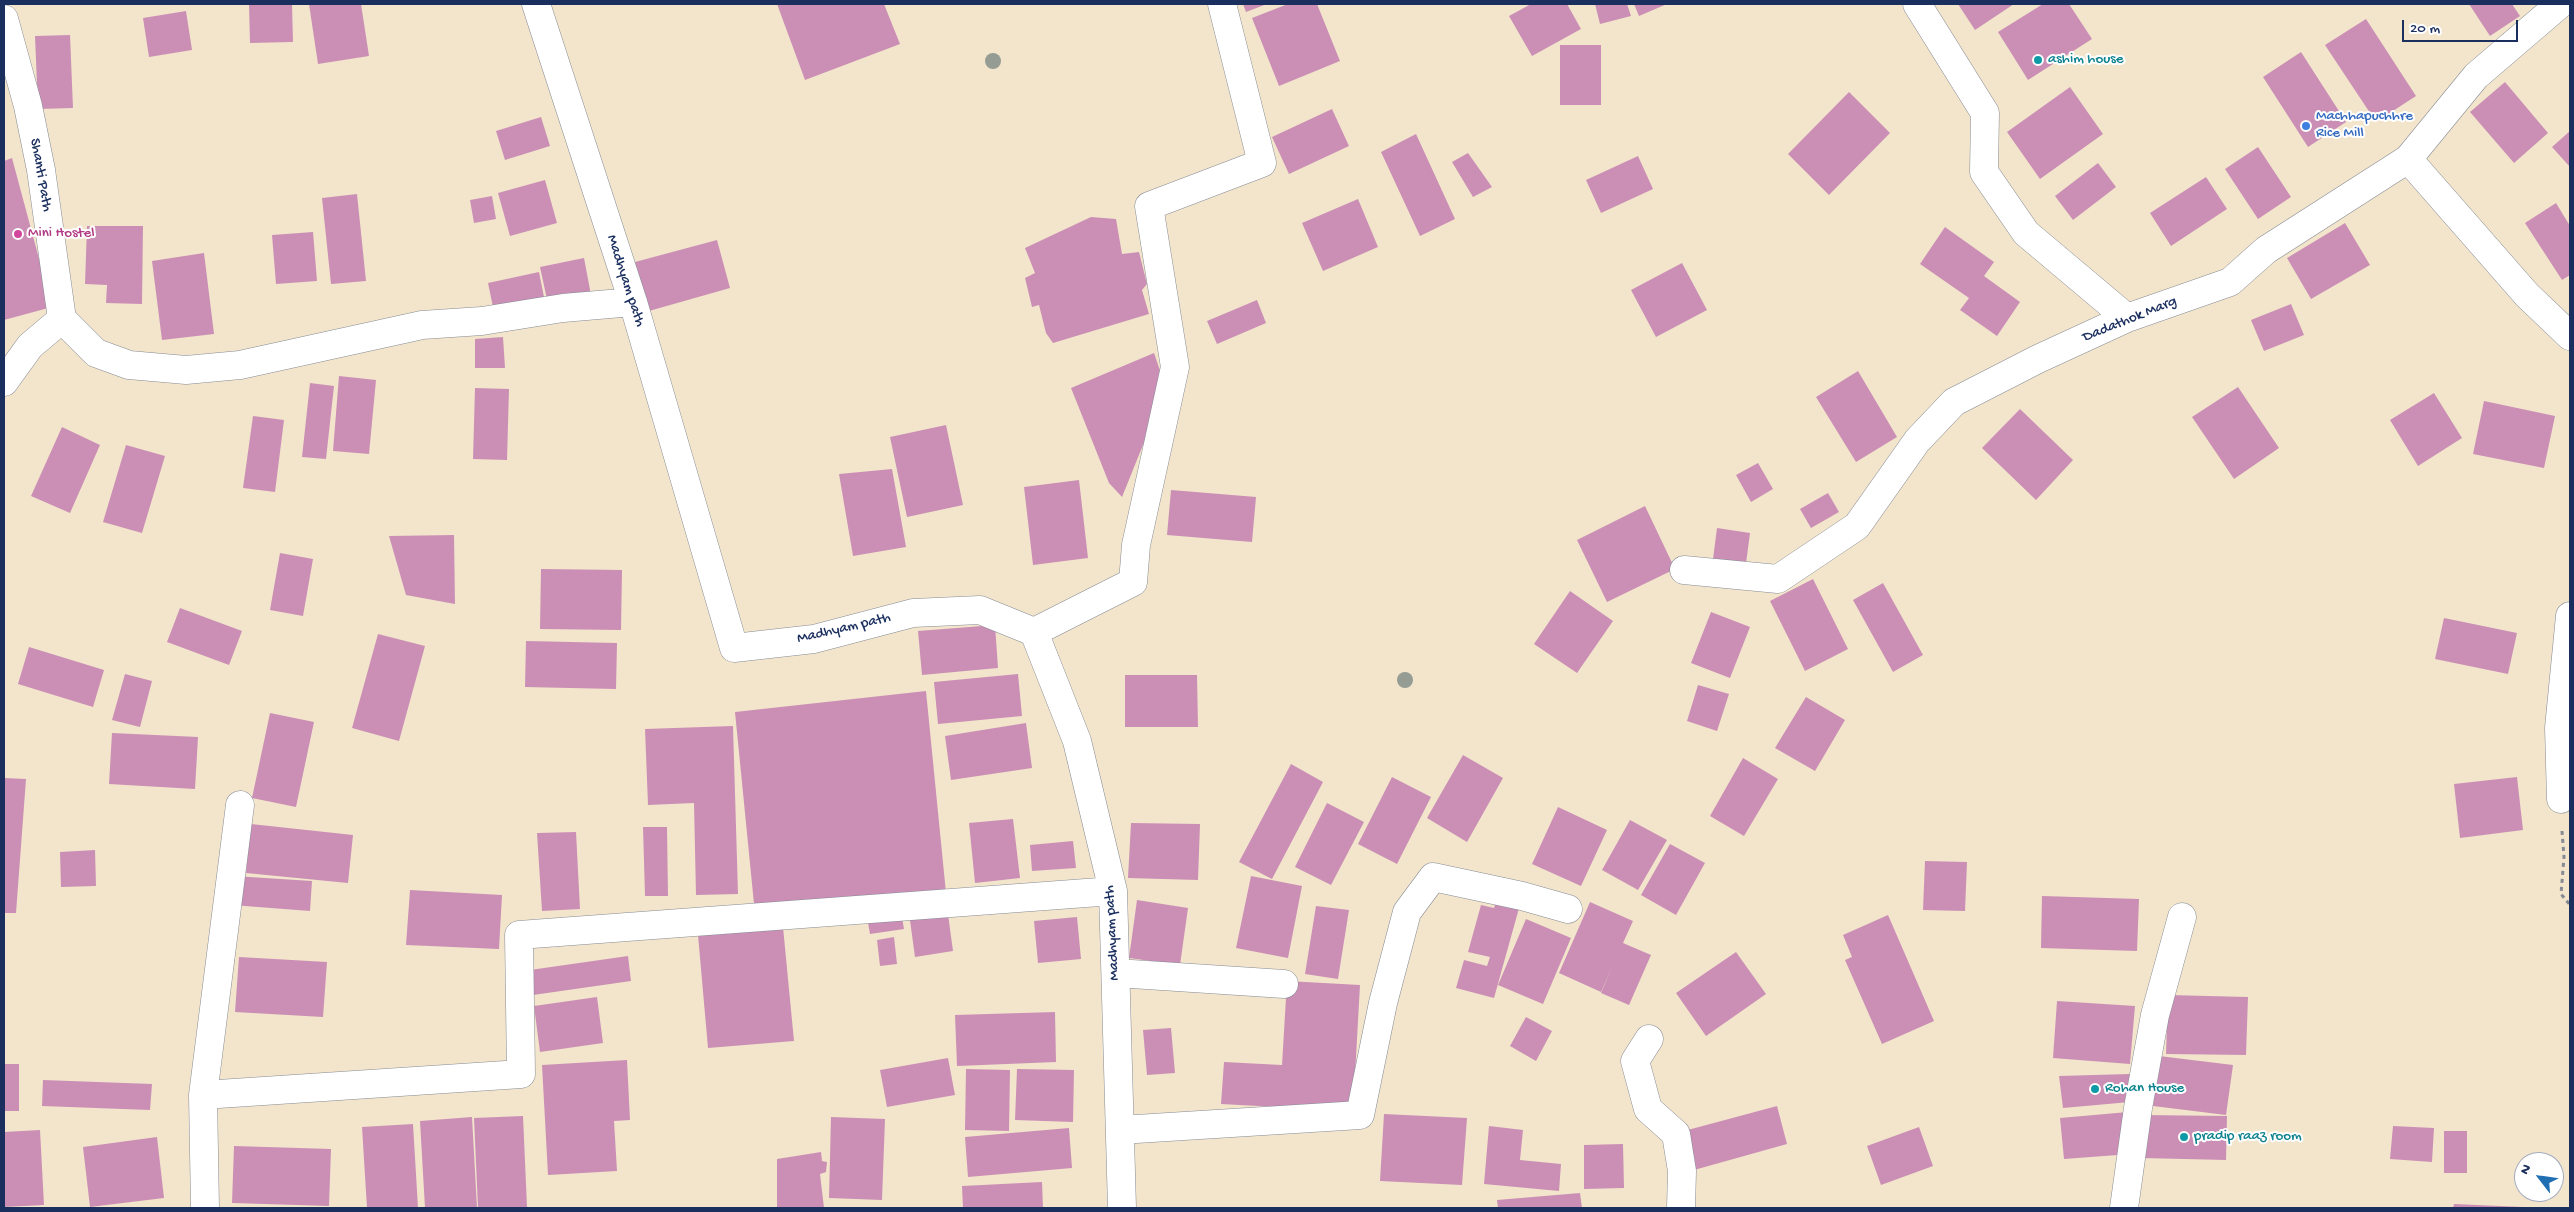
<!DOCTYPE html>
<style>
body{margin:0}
#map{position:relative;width:2574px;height:1212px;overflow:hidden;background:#f2e5cb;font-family:"Gochi Hand",sans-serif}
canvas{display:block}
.frame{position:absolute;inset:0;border:5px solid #1b2f5e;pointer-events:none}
.north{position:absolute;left:2514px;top:1152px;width:50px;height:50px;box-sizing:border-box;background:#fff;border:1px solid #a4acbf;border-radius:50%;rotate:300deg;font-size:14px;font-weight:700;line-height:20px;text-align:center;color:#1b2f5e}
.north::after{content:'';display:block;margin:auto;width:18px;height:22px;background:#1f6fb2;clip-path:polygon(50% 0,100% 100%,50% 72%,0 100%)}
.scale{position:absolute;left:2402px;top:20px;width:116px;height:22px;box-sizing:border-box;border:2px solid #1b2f5e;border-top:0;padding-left:6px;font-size:15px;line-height:18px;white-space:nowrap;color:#1b2f5e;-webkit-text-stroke:4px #fff;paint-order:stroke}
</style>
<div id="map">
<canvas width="2574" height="1212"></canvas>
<div class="frame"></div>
<div class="north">N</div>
<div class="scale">20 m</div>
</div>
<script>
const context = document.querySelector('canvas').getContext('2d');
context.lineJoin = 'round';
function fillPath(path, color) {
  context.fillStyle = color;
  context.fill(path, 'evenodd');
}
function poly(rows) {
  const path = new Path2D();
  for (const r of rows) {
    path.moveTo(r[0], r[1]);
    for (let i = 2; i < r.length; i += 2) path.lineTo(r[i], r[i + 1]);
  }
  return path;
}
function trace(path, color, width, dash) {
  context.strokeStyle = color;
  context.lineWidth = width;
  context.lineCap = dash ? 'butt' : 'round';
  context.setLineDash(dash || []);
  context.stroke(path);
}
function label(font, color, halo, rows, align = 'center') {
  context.font = font + ' "Gochi Hand",sans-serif';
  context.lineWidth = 4;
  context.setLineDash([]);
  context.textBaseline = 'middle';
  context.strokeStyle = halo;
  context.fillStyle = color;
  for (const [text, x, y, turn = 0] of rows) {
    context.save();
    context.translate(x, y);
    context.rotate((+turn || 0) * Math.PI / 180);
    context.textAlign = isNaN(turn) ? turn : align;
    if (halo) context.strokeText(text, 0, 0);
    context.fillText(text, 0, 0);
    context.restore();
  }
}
fillPath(poly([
 [249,4,292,4,293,42,250,43],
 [309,4,361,4,369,56,318,64],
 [777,4,884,4,900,44,805,80],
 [1243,4,1267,4,1246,12],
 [1288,4,1317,4,1340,61,1279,86,1252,18],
 [1531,4,1567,4,1581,29,1532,56,1509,16],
 [1595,4,1627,4,1631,16,1600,24],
 [1634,4,1667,4,1639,16],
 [1958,4,2014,4,1975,30],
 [2043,4,2069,4,2092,39,2028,80,1998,32],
 [2469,4,2512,4,2520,16,2490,36],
 [186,11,192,50,149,57,143,18],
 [2366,19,2416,96,2376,122,2325,45],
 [70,35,73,108,38,109,35,36],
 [1560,45,1601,45,1601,105,1560,105],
 [2301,52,2346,122,2308,147,2263,77],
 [2505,82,2548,133,2514,163,2470,112],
 [2070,87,2103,134,2040,179,2007,132],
 [1849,92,1890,133,1829,195,1788,154],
 [1332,109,1349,146,1289,174,1272,137],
 [541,117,550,146,505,160,496,131],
 [2570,131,2570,167,2552,147],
 [1416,134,1455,219,1420,236,1381,152],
 [2258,147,2291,197,2258,219,2225,169],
 [1468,153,1492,187,1473,197,1452,162],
 [1638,156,1653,189,1601,213,1586,180],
 [12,158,52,307,4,320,4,161],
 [2098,163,2116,187,2073,220,2055,196],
 [2206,177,2227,209,2171,246,2150,213],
 [545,180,557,223,510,236,498,193],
 [357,194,366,281,331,284,322,198],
 [492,196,496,219,474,223,470,200],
 [1358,199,1378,247,1323,271,1302,223],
 [2556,203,2570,226,2570,275,2562,280,2525,223],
 [1091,217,1116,219,1122,254,1139,252,1147,284,1142,290,1149,314,1053,343,1046,333,1039,305,1032,307,1025,278,1035,273,1025,248],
 [2345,223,2370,265,2311,299,2287,258],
 [87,226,143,226,142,304,106,303,107,285,85,284],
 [1945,227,1994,262,1984,276,2020,302,1997,336,1960,310,1969,298,1920,264],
 [313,232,317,281,276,284,272,235],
 [717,240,730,288,649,311,635,262],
 [204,253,214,334,162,340,152,261],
 [584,258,591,295,548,304,540,267],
 [1682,263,1707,310,1656,337,1631,290],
 [539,272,544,297,493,307,488,283],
 [1257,300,1266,323,1217,344,1207,321],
 [2291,304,2304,335,2264,351,2251,320],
 [503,337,505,368,475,368,475,339],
 [1154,353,1166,388,1122,497,1109,483,1071,388],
 [1858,371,1897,437,1856,462,1816,397],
 [339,376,376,380,369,454,333,451],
 [310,383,334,386,326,459,302,457],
 [2238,387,2279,448,2234,479,2192,417],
 [475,388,509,389,507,460,473,459],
 [2434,393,2462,438,2418,466,2390,420],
 [2484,401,2555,416,2544,468,2473,454],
 [2020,409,2073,460,2036,500,1982,448],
 [253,416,284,420,275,492,243,488],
 [946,425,963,505,907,517,890,437],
 [62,427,100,445,70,513,31,496],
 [126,445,165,456,142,533,103,522],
 [1758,463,1773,489,1751,502,1736,475],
 [892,469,906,547,853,556,839,474],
 [1079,480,1088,558,1033,565,1024,487],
 [1171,490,1256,497,1252,542,1167,535],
 [1828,493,1839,512,1811,528,1800,509],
 [1645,506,1675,569,1607,602,1577,540],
 [1717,528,1750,533,1745,571,1712,567],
 [454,535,455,604,406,595,389,536],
 [280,553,313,559,303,616,270,610],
 [541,569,622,570,621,630,540,629],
 [1813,579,1848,649,1805,671,1770,601],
 [1883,583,1923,655,1893,672,1853,600],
 [1570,591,1613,621,1577,673,1534,644],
 [180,608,242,631,229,665,167,642],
 [1711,612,1750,627,1730,678,1691,663],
 [2444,618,2517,633,2508,674,2435,659],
 [995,625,998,668,922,675,918,631],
 [378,634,425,646,399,741,352,728],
 [526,641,617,643,616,689,525,687],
 [29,647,104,670,93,707,18,684],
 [125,674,152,681,140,727,112,720],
 [1018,674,1022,716,938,724,934,682],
 [1125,675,1197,675,1198,727,1125,727],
 [1698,685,1729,694,1717,731,1687,721],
 [926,691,946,893,755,914,735,712],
 [1806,697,1845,720,1815,771,1775,748],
 [270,713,314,722,296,807,252,798],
 [1026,723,1032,768,951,780,945,736],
 [733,726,738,894,696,895,694,803,648,805,645,729],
 [112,733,198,737,195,789,109,784],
 [1463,755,1503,778,1467,842,1427,818],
 [1743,758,1778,779,1744,836,1710,816],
 [1291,764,1323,782,1272,879,1239,862],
 [1392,777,1431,797,1397,864,1358,844],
 [2517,777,2523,830,2460,838,2454,784],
 [4,778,26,779,16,913,4,913],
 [1327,803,1364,822,1331,885,1295,867],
 [1558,807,1607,830,1581,886,1532,864],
 [1013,819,1020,878,975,883,969,823],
 [1630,820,1667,840,1638,890,1602,870],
 [1131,823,1200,824,1198,880,1128,878],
 [251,824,353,835,348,883,246,873],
 [643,827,667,827,668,896,645,896],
 [576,832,580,909,542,911,537,833],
 [1073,841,1076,868,1032,871,1030,845],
 [1670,844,1705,863,1676,915,1641,895],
 [95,850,96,886,61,887,60,852],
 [1925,861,1967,862,1965,911,1923,910],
 [234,876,312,881,310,911,232,905],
 [1251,876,1302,886,1288,958,1236,948],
 [410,890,502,895,499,949,406,945],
 [1498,895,1521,901,1494,998,1456,988,1464,960,1487,966,1490,957,1468,952,1481,905,1494,908],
 [2042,896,2139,899,2137,951,2041,948],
 [1137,900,1188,908,1180,965,1129,958],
 [1590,902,1633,921,1623,943,1651,955,1629,1005,1601,993,1612,967,1601,992,1559,973],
 [1316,906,1349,910,1338,979,1305,974],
 [947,907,953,951,915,957,909,913],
 [901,912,904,929,870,934,867,917],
 [1888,915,1934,1021,1882,1044,1845,960,1852,957,1843,935],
 [1077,917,1081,959,1038,963,1034,921],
 [1526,919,1571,938,1543,1004,1498,985],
 [783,927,794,1041,708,1048,698,935],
 [894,937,897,964,880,966,877,940],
 [1736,952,1766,994,1706,1036,1676,993],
 [628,956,631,981,533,995,530,970],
 [239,957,327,962,323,1017,235,1012],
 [1287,981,1360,985,1353,1111,1221,1104,1224,1062,1282,1065],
 [2168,995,2248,997,2246,1055,2166,1054],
 [597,997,603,1043,540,1052,534,1006],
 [2057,1001,2135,1006,2130,1064,2053,1058],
 [1055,1012,1056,1062,957,1066,955,1015],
 [1526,1017,1552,1031,1536,1061,1510,1046],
 [1171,1028,1175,1073,1147,1075,1143,1030],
 [2159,1056,2233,1065,2226,1115,2153,1106],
 [948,1058,955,1095,887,1107,880,1070],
 [627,1060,630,1120,614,1121,617,1171,548,1175,542,1065],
 [4,1064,19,1064,19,1111,4,1111],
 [966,1069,1010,1070,1009,1131,965,1130],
 [1017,1069,1074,1070,1073,1122,1015,1120],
 [2130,1074,2130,1102,2063,1108,2059,1076],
 [43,1080,152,1084,150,1110,42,1106],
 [1777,1106,1787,1144,1694,1170,1684,1131],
 [2128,1112,2131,1154,2064,1159,2060,1118],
 [1384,1114,1467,1118,1462,1185,1380,1181],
 [2143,1115,2227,1116,2226,1160,2142,1158],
 [523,1116,527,1207,478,1208,474,1118],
 [472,1117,477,1208,425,1208,420,1121],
 [831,1117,885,1119,882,1200,829,1198],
 [413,1124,418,1208,367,1208,362,1127],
 [1489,1126,1523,1130,1520,1160,1561,1164,1559,1191,1484,1184],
 [2393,1126,2434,1128,2432,1162,2390,1159],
 [1919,1127,1933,1166,1881,1185,1867,1146],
 [1069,1128,1072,1168,968,1177,965,1137],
 [40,1130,44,1205,4,1207,4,1132],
 [2444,1131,2467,1131,2467,1173,2444,1173],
 [157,1137,164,1198,90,1207,83,1147],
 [1623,1144,1624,1188,1584,1189,1584,1145],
 [234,1146,331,1149,329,1206,232,1203],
 [821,1152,822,1161,827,1162,826,1172,820,1174,824,1208,777,1208,777,1159],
 [1042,1182,1043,1208,963,1208,962,1186],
 [1580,1193,1582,1208,1498,1208,1497,1200],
 [2454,1204,2523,1207,2523,1208,2453,1208]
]), '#cb8fb6');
const minor = poly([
 [536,4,633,302,734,648,814,639,913,613,980,610,1034,632,1077,741,1113,891,1122,1208],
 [1917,4,1985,113,1984,172,2026,233,2127,318],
 [4,19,28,106,41,170,62,319,96,353,129,365,186,370,240,365,422,325,482,321,563,308,633,302],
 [2408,159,2527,295,2570,336],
 [4,382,30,346,62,319],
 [1684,570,1778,579,1857,526,1917,441,1954,402,2038,359,2127,318,2230,282,2266,250,2408,159,2476,76,2560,4],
 [1034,632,1133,582,1136,545,1175,367,1149,206,1262,163,1222,4],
 [2561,799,2559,728,2570,616],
 [1116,973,1284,984],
 [1649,1039,1635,1061,1648,1109,1676,1134,1682,1171,1681,1208],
 [203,1095,521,1074,519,935,1113,891],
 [1120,1130,1360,1115,1383,1003,1407,912,1433,877,1522,896,1568,909],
 [205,1208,203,1095,240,805],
 [2124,1208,2138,1108,2155,1015,2182,917]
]);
trace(minor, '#868a94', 29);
trace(poly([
 [2562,831,2564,857,2561,894,2570,905]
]), '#868a94', 3, [4, 4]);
trace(minor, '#fff', 28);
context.fillStyle = '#959c93';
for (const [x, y] of [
 [993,61],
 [1405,680]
]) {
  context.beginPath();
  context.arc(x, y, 8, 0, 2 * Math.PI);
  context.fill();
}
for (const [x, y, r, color] of [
 [2038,60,5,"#0f9aa8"],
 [2306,126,5,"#3f7fe0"],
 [18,234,5,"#d1479c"],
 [2095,1089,5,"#0f9aa8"],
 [2184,1137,5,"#0f9aa8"]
]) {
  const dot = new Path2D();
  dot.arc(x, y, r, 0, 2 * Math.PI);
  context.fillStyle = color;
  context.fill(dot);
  trace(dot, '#fff', 2);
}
label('15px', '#0d838f', '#fff', [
 ["ashim house",2048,60],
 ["Rohan House",2105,1089],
 ["pradip raaz room",2194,1137]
], 'left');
label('15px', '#366cbe', '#fff', [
 ["Machhapuchhre",2316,117],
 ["Rice Mill",2316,134]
], 'left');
label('15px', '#1b2f5e', '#fff', [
 ["Shanti Path",40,175,80],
 ["Madhyam path",625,281,72],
 ["Dadathok Marg",2130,320,-22],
 ["Madhyam path",844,629,-13],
 ["Madhyam path",1113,933,-93]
]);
label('15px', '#b23c85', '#fff', [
 ["Mini Hostel",28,234]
], 'left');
</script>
